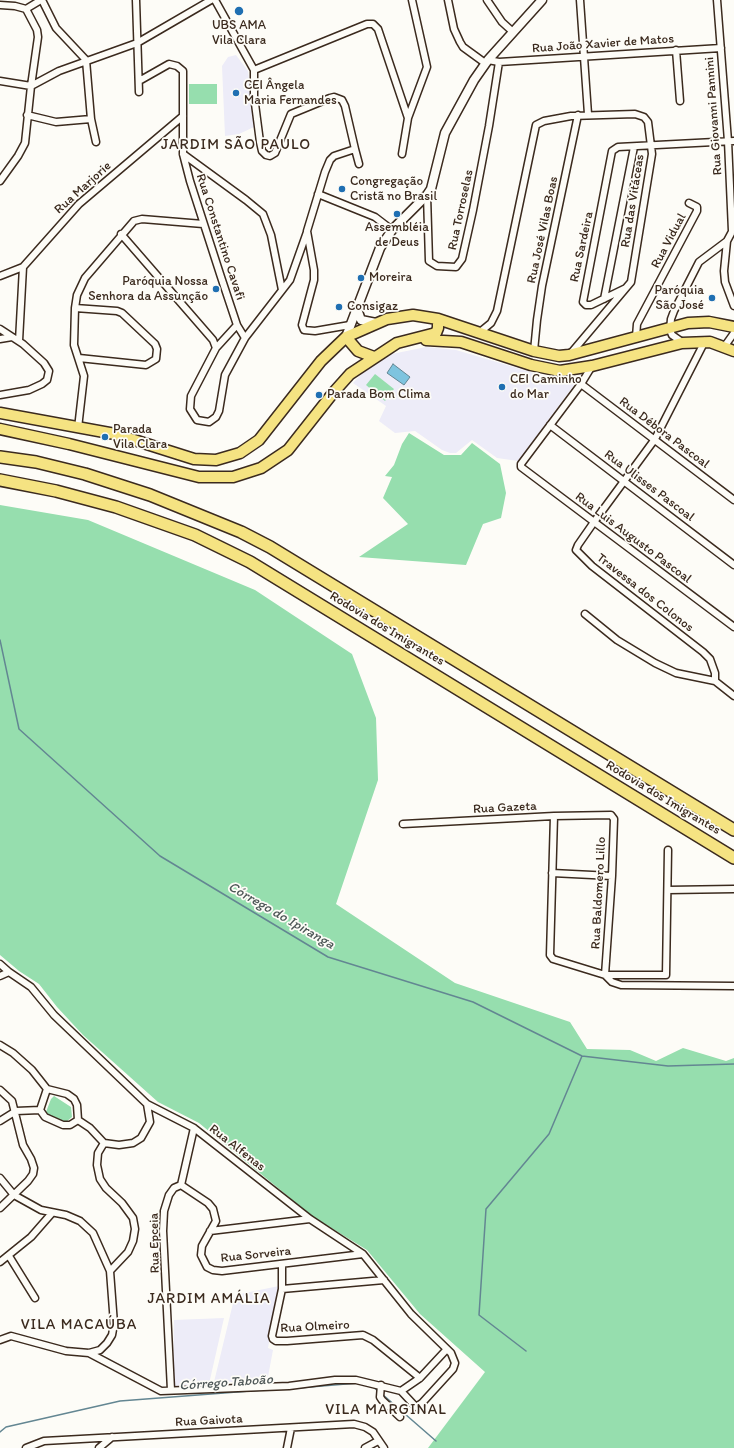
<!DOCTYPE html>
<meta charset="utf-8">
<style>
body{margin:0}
canvas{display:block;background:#fdfcf7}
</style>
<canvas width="734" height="1448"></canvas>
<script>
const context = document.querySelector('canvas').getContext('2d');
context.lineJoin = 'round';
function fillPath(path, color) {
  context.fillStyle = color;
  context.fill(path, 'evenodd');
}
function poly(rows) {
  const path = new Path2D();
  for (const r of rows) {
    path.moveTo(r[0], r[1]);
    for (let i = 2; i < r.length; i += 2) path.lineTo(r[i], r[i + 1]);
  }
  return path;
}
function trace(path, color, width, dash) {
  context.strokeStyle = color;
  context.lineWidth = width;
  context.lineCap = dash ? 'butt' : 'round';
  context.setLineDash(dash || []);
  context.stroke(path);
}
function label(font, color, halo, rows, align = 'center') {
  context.font = font + ' Itim,sans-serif';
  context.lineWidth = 3.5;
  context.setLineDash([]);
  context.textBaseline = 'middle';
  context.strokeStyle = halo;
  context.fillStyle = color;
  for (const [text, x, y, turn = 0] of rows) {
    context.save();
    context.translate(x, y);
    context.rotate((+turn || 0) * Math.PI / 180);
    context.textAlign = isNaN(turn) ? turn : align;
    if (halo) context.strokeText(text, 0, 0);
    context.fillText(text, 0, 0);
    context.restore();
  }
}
fillPath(poly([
 [236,55,248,71,254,127,239,134,225,136,222,66,228,57],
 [426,347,456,350,544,376,580,377,518,461,497,458,472,440,456,453,450,453,442,450,415,431,395,433,379,421,386,406,353,383,370,365,392,354],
 [279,1286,268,1348,273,1350,267,1382,214,1382,235,1295],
 [224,1318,209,1384,173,1386,174,1320]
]), '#edecf8');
fillPath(poly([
 [189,84,217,84,217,104,189,104],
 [375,374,394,389,385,401,366,385],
 [409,433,444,455,461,455,472,443,500,464,506,493,501,518,483,524,466,565,359,557,408,524,383,498,392,477,385,476,394,465,402,444],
 [0,505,88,520,255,590,352,654,376,718,378,780,336,904,455,983,570,1022,587,1049,630,1050,656,1061,683,1048,726,1061,734,1058,734,1448,428,1448,485,1372,420,1314,367,1250,312,1216,199,1123,158,1102,83,1035,57,1007,39,984,19,971,0,955],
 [54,1096,71,1107,72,1117,65,1123,52,1118,46,1112,51,1099]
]), '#96deae');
const water = poly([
 [393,364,410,377,404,385,387,373,393,364]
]);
fillPath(water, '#7ec4df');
trace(water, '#638692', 1);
trace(poly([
 [0,640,19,729,160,856,328,957,473,1002,582,1056,668,1066,734,1064],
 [526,1351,479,1315,486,1209,549,1134,582,1056],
 [372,1386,379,1392],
 [298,1388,358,1383],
 [382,1394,436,1441],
 [0,1432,6,1427,120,1401,276,1389]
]), '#638692', 1.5);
const minor = poly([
 [42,0,56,28,86,60,91,119,96,142],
 [136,0,139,92],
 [215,0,254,70],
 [448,0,454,29,460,42,463,47,485,63],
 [487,0,502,22,513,32],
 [580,0,588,114],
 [717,0,728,141,732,231],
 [0,5,15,6,26,9,41,0],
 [26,9,37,30,38,37,31,86],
 [676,50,680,101],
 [488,60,499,62,721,48],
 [254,70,254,96,260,142,262,151,266,155,270,156,275,153,291,114,330,98,334,97,342,100,345,106,355,149,334,156,330,160,325,172,307,231,314,270,314,280,302,325,304,330,315,331,350,325],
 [254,70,367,24,373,24,378,29,408,118],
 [0,81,31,86,25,143,18,156,0,181],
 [139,81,169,64,177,66,183,71,183,154,190,181,221,277,237,325,245,338],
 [31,86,59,71,137,43,211,0],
 [27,115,56,122,91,119],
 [355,149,359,164],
 [183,154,246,200,263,214,271,235,282,290],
 [402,154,408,118,427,67,412,0],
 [318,194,375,217,392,230],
 [427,195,429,261,437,266,456,267,462,259,473,210,489,126,499,62],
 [734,228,727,241,724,271,725,282,734,306],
 [121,234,213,340,216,348],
 [0,276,23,267,79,204,183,116],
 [626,288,591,305,586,305,583,302,612,151,618,147,734,141],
 [604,299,634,147],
 [75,308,117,311,122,313,155,344,157,349,156,359,146,365,79,358],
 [237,325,216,348,191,396,190,409,197,420,209,422,216,417,219,411,225,375,245,338,290,280,307,232],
 [0,329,23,344,44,363,49,371,47,380,42,384,29,390,0,395],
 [480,332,491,323,497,311,536,125,544,121,571,116,635,114,644,117,648,122,652,154,631,282,572,352],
 [636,337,637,324,697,211,697,207,689,203],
 [0,339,12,337],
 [19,341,23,267],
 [705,341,655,439,594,522,578,545,576,550,592,566,703,652,710,659,715,673,715,681],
 [682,342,672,335,670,330,671,319,674,311,699,262,727,241],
 [724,347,734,333],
 [534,351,537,320,542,286,578,115],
 [592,366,581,384,521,464,521,467,734,627],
 [581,384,734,500],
 [550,425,734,565],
 [78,428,84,376,74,345,75,308,77,295,85,278,134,221,142,219,203,224],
 [585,614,617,640,655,663,676,673,715,681,734,696],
 [554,816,550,955,553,959,605,975,612,982,621,985,734,986],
 [403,824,554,816,611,815,614,819,612,876,605,975],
 [552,873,612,876],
 [668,890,734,889],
 [0,964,9,972,31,987,54,1015,147,1104,194,1128,310,1219,363,1254,411,1314,451,1353,455,1363,453,1369,422,1403,416,1407,401,1391,356,1380,335,1380,289,1386,161,1391,89,1353],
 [605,975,666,975,668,850],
 [0,976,9,972],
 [0,1045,13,1053,32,1070,47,1089],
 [47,1089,67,1094,74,1099,77,1105,78,1120,70,1125,63,1125,45,1117,40,1110,47,1089],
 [0,1090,12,1101,23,1145,31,1159,34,1168,33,1174,28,1181,0,1208],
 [78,1120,90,1128,104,1143,119,1145,133,1143,141,1138,150,1122,147,1104],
 [0,1121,16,1111,40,1110],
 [104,1143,98,1153,97,1165,100,1179,106,1188,122,1203,133,1218,135,1229,133,1241,128,1252,110,1271],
 [0,1178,14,1195,41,1210,66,1215,80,1221,93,1233,110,1271,114,1324,112,1335,107,1343,100,1350,89,1353,66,1351,11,1336,0,1340],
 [181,1185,208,1203,213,1209,216,1221,202,1246,201,1255,207,1267,213,1270,222,1271,363,1254],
 [210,1231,310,1219],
 [9,1256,35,1298],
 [0,1262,31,1237,52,1213],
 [282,1264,282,1289,272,1336,273,1339,276,1341,287,1341,363,1335,373,1340,420,1378],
 [282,1289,384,1280],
 [381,1385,380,1397,382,1400,400,1417],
 [171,1390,163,1231,164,1211,169,1195,174,1188,181,1185,194,1128],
 [401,1391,420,1378,447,1349],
 [26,1448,44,1441,354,1424,365,1427,373,1432,384,1448],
 [99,1448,112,1437],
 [287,1448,291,1428],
 [365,1448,378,1441]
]);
const tertiary = poly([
 [357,309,361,320,376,323],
 [346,337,380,248,392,230,427,195,431,189,445,133,474,80,488,60,542,0]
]);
const primary = poly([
 [346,337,358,351,374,357],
 [426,340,461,342,531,365,560,371,592,366,682,343,710,342,734,351],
 [0,413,115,434,194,459,216,460,240,453,259,440,321,361,346,337,387,319,413,315,438,319,534,351,559,356,569,355,688,323,709,322,734,327],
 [0,429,69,444,199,477,233,477,261,468,288,450,333,393,350,374,397,343,436,333,438,328,438,319]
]);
const motorway = poly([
 [0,457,36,462,85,474,150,495,241,532,270,547,734,830],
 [0,480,56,491,116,507,195,535,250,562,734,858]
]);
trace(minor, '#3b2a1e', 9);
trace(tertiary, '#3b2a1e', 11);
trace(primary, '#3b2a1e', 13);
trace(motorway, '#3b2a1e', 14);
trace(minor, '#fdfcf7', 6);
trace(tertiary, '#fdfcf7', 8);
trace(primary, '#f5e382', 10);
trace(motorway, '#f5e382', 11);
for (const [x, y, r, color] of [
 [239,11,5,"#1f6fb2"],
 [236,93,4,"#1f6fb2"],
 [342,189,4,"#1f6fb2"],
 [397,214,4,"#1f6fb2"],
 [361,278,4,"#1f6fb2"],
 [216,289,4,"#1f6fb2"],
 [712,298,4,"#1f6fb2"],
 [339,307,4,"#1f6fb2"],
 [502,387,4,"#1f6fb2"],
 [319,395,4,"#1f6fb2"],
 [105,437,4,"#1f6fb2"]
]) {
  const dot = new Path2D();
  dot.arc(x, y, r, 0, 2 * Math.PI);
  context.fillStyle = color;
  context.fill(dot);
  trace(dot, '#fdfcf7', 1.5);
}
label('13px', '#3b2a1e', '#fdfcf7', [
 ["UBS AMA",239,26,"center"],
 ["Vila Clara",239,41,"center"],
 ["CEI Ângela",244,86],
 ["Maria Fernandes",244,101],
 ["Congregação",350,182],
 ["Cristã no Brasil",350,197],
 ["Assembléia",397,228,"center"],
 ["de Deus",397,243,"center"],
 ["Moreira",369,278],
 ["Paróquia Nossa",208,282,"right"],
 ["Senhora da Assunção",208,297,"right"],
 ["Paróquia",704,291,"right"],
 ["São José",704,306,"right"],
 ["Consigaz",347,307],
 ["CEI Caminho",510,380],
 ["do Mar",510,395],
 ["Parada Bom Clima",327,395],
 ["Parada",113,430],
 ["Vila Clara",113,445]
], 'left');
label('13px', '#3b2a1e', '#fdfcf7', [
 ["Rua João Xavier de Matos",603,44,-4],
 ["Rua Giovanni Pannini",714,116,-94],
 ["Rua Marjorie",83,188,-42],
 ["Rua das Vitáceas",633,201,-81],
 ["Rua Torroselas",461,210,-78],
 ["Rua José Vilas Boas",543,230,-78],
 ["Rua Constantino Cavafi",220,237,72],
 ["Rua Vidual",669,241,-62],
 ["Rua Sardeira",582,247,-78],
 ["Rua Débora Pascoal",664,433,37],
 ["Rua Ulisses Pascoal",649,486,37],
 ["Rua Luis Augusto Pascoal",633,538,37],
 ["Travessa dos Colonos",645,593,38],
 ["Rodovia dos Imigrantes",387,629,31],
 ["Rodovia dos Imigrantes",663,798,31],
 ["Rua Gazeta",505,808,-3],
 ["Rua Baldomero Lillo",599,893,-87],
 ["Rua Alfenas",237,1148,38],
 ["Rua Epceia",155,1243,-91],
 ["Rua Sorveira",256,1255,-6],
 ["Rua Olmeiro",315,1327,-3],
 ["Rua Gaivota",209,1421,-3]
]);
label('italic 14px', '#4f5858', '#fdfcf7', [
 ["Córrego do Ipiranga",281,916,30],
 ["Córrego Taboão",226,1383,-4]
]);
context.letterSpacing = '1px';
label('15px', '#3b2a1e', '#fdfcf7', [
 ["JARDIM SÃO PAULO",236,145],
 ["JARDIM AMÁLIA",209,1299],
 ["VILA MACAÚBA",79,1325],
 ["VILA MARGINAL",386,1410]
]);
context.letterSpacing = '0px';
</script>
